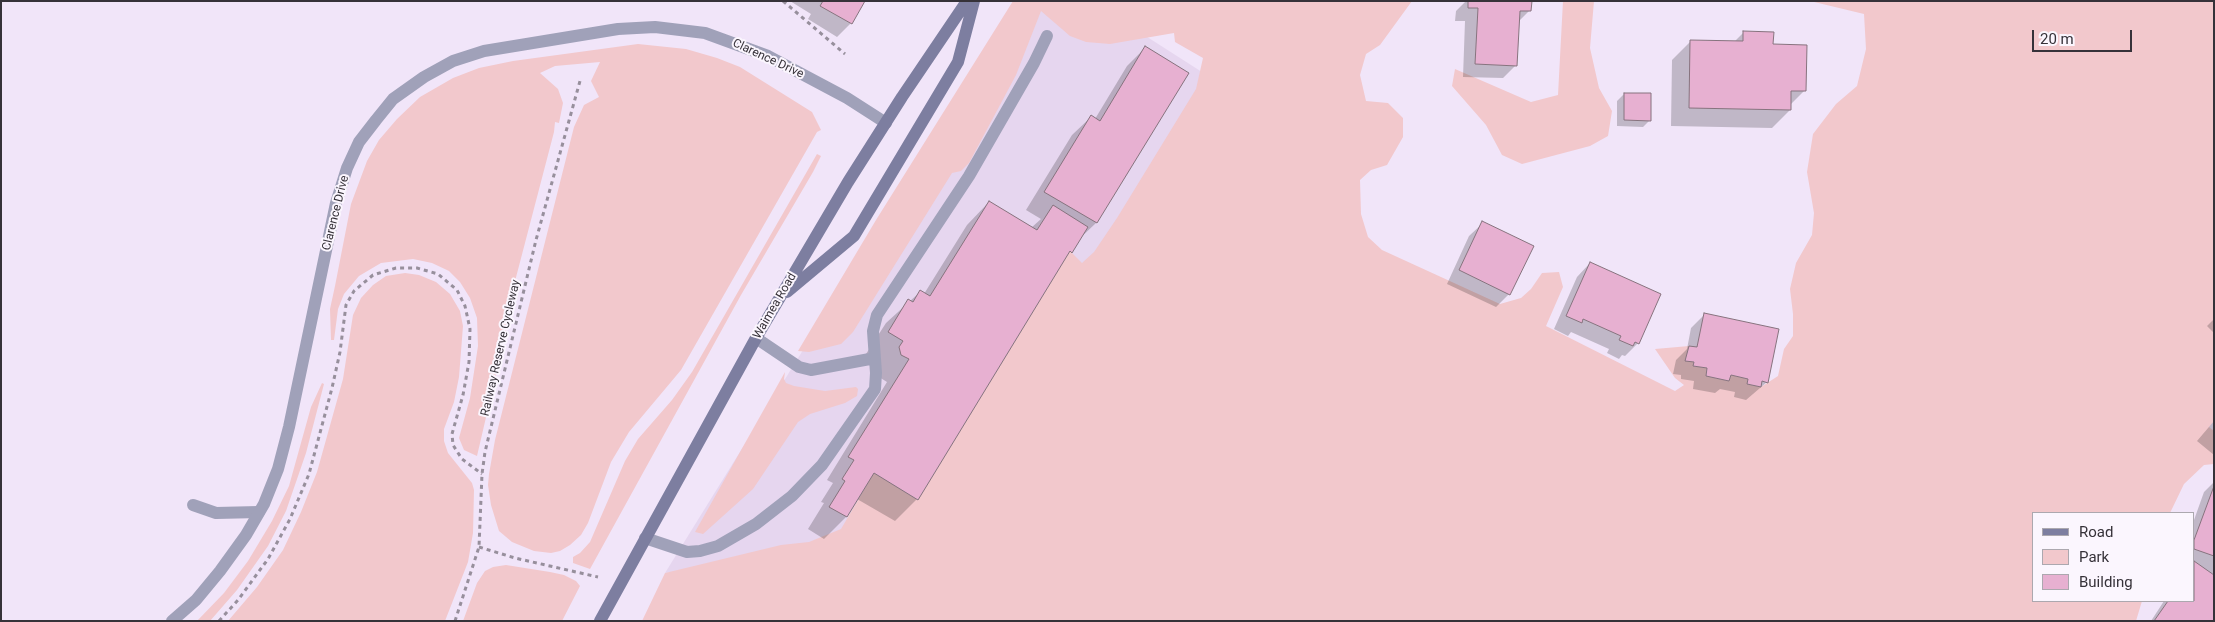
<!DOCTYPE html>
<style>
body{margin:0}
#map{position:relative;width:2215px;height:622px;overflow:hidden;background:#f1e5f9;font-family:Roboto,sans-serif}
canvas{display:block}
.frame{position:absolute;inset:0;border:2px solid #363239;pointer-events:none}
.legend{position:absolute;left:2032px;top:512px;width:162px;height:90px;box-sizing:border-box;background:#fbf6fe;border:1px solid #aca8af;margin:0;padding:6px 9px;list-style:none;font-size:15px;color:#363239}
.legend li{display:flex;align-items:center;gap:10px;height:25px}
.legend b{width:25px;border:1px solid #aca8af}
.scale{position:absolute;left:2032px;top:30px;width:100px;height:22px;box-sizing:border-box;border:2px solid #363239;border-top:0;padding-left:6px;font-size:15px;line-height:18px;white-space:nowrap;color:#363239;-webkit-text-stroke:4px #fbf6fe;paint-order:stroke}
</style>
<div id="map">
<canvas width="2215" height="622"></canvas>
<div class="frame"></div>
<ul class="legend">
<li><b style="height:6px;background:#7d7ea0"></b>Road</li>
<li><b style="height:14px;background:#f2c8cc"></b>Park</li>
<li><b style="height:14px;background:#e7b0d1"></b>Building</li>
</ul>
<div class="scale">20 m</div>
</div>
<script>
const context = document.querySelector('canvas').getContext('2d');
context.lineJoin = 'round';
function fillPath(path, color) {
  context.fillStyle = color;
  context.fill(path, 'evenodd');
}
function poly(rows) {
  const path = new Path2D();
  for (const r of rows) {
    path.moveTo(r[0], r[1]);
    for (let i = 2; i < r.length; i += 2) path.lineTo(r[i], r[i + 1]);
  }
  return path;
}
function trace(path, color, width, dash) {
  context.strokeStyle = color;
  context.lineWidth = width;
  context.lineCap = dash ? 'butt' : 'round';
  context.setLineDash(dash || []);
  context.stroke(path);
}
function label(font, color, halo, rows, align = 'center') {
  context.font = font + ' Roboto,sans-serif';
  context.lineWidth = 4;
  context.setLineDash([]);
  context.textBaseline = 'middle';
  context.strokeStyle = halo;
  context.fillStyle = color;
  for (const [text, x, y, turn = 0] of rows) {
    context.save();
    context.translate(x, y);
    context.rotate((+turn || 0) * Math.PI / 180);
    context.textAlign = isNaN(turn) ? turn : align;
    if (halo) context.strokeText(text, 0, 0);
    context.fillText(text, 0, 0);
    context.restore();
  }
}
fillPath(poly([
 [1019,1,1091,1,1216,81,919,544,665,573]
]), '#e6d6ef');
fillPath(poly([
 [1013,1,1412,1,1380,45,1366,54,1360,75,1366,101,1388,103,1403,118,1403,137,1387,165,1371,170,1360,180,1361,214,1368,237,1382,250,1500,304,1521,298,1531,289,1542,273,1559,272,1563,287,1546,326,1675,391,1684,385,1675,378,1655,349,1689,346,1686,360,1694,362,1693,366,1707,368,1706,376,1729,381,1731,375,1748,379,1747,384,1761,387,1778,376,1784,349,1793,336,1793,314,1790,289,1796,263,1812,235,1814,213,1807,172,1813,134,1836,104,1857,86,1866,49,1864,14,1810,1,2214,1,2214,421,2209,427,2214,431,2214,464,2204,465,2184,484,2170,513,2034,513,2034,601,2142,601,2136,621,642,621,665,573,781,545,809,542,841,529,874,473,918,500,1070,251,1082,263,1094,252,1117,218,1196,89,1203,58,1175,42,1174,33,1110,44,1086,42,1070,36,1041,11,1016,75,969,163,961,171,952,173,853,332,841,344,809,352,798,351,876,220],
 [1563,1,1594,1,1590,48,1599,88,1612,111,1608,136,1590,146,1522,164,1502,155,1486,125,1452,86,1455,69,1531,102,1558,95],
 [638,44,686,49,717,58,740,67,812,112,821,130,817,132,681,370,629,432,611,462,588,523,581,535,570,545,560,551,551,553,534,551,512,542,499,531,491,505,488,485,489,474,495,440,574,127,584,105,599,97,591,81,600,62,555,66,540,73,558,89,563,103,559,123,555,122,554,132,514,285,514,297,477,456,464,450,459,438,470,398,478,346,477,318,470,298,460,282,449,271,432,263,413,259,381,263,359,276,344,294,338,309,334,340,331,340,330,309,335,286,351,204,367,161,379,140,397,119,420,97,453,78,479,68,513,61],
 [817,154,821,156,813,172,741,295,590,569,573,563,573,557,580,553,590,542,625,461,638,439,672,400,692,372],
 [405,273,419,275,436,282,450,294,460,311,463,326,459,377,454,402,444,429,444,441,448,453,472,483,474,490,473,533,468,562,445,621,228,621,257,587,283,550,301,512,317,472,343,379,353,315,361,298,373,285,386,276],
 [785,372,784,379,786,383,794,386,825,391,856,387,858,389,857,396,845,403,810,414,798,422,753,489,703,534,695,532],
 [322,383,324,384,306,453,286,511,268,546,237,590,210,621,197,621,224,593,248,561,272,521,289,486,311,407],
 [506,565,550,572,564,575,576,581,580,586,562,621,463,621,477,583,485,571,493,567]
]), '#f2c8cc');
fillPath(poly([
 [790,1,864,1,851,23,837,37,808,19,811,14],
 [1466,1,1530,1,1530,10,1518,22,1516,65,1503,78,1463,77,1465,21,1455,21,1456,11],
 [1743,33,1772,46,1805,90,1790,105,1790,110,1772,128,1671,126,1672,60,1691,41,1734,42],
 [1145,48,1187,73,1096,223,1077,241,1064,259,917,499,895,521,857,499,846,517,824,539,808,529,824,503,821,502,833,483,827,480,887,382,879,377,866,354,886,323,920,292,924,294,967,225,989,202,1031,228,1041,219,1026,210,1072,135,1091,117,1095,119,1127,66],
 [1624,94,1650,120,1643,127,1617,126,1617,101],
 [1483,223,1509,294,1496,307,1447,284,1469,236],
 [1590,263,1638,343,1625,356,1622,355,1619,359,1607,353,1609,349,1571,332,1568,336,1554,329,1577,277],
 [1704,315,1767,382,1746,400,1734,397,1735,392,1720,389,1715,393,1693,389,1694,381,1681,379,1681,375,1673,374,1676,360,1687,349,1691,328],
 [2214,319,2214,333,2207,326],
 [2214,421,2214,455,2197,441],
 [2214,482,2214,574,2210,573,2214,621,2151,621,2164,601,2194,601,2194,520,2204,492]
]), '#0003');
const building = poly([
 [823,1,865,1,852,24,820,6,823,1],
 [1468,1,1532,1,1531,11,1520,11,1517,66,1475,64,1478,8,1468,8,1468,1],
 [1743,31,1774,32,1773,44,1807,45,1806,91,1791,91,1791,110,1689,108,1690,40,1743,41,1743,31],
 [1145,46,1189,73,1097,223,1044,192,1091,115,1100,121,1145,46],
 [1624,93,1651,93,1651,121,1624,120,1624,93],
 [989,201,1037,230,1053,205,1088,227,1072,253,1070,251,918,500,874,473,847,517,829,507,845,481,842,479,854,460,848,457,909,359,901,355,899,347,903,341,888,332,908,299,913,302,920,290,930,296,989,201],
 [1482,221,1534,246,1510,295,1459,270,1482,221],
 [1590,262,1661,294,1639,344,1635,342,1633,346,1619,340,1621,336,1583,319,1582,323,1566,316,1590,262],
 [1704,313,1779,329,1768,383,1762,381,1761,387,1747,384,1748,379,1731,375,1729,381,1706,376,1707,368,1693,366,1694,362,1685,361,1689,346,1697,347,1704,313],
 [2214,486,2214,556,2194,549,2194,540,2214,486],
 [2194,561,2214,575,2214,621,2154,621,2168,601,2194,601,2194,561]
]);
fillPath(building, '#e7b0d1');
trace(building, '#86737e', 1);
trace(poly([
 [783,1,845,54],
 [479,547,515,558,598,577],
 [219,621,238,600,268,559,290,519,309,474,332,388,340,352,346,305,354,291,373,275,396,268,417,268,438,274,457,290,465,306,470,329,469,362,463,395,452,434,453,445,462,459,482,474],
 [455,621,479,547,482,474,485,452,536,240,580,81]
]), '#978f9c', 3, [4, 4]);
trace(poly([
 [756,338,799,367,811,370,875,358],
 [193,505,216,513,259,512],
 [645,538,687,552,700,551,718,546,756,524,792,496,822,465,875,389,876,373,873,331,877,315,969,176,1034,63,1047,36]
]), '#a0a1b9', 12);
trace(poly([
 [172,621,196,600,220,571,246,535,264,504,278,469,289,427,336,203,347,168,359,142,376,120,393,99,424,77,453,61,484,51,618,29,655,27,705,33,768,56,847,98,886,123]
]), '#a0a1b9', 12);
trace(poly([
 [787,292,854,236,958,62,974,1],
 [600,621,756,338,848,182,902,97,967,1]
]), '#7d7ea0', 12);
label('12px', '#363239', '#fbf6fe', [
 ["Clarence Drive",768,59,25],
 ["Clarence Drive",336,213,-76],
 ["Waimea Road",775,306,-60],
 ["Railway Reserve Cycleway",501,348,-77]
]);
</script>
